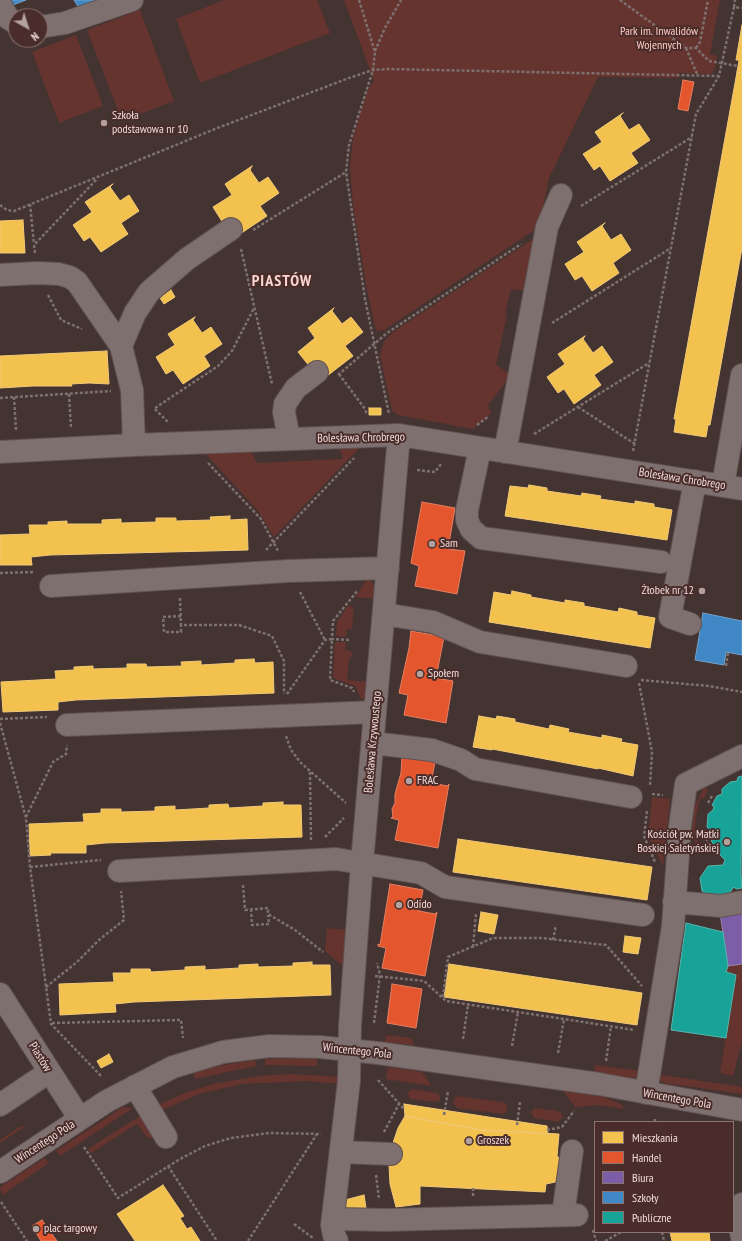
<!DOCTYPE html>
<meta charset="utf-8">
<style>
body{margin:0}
#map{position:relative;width:742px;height:1241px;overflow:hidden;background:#433331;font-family:"PT Sans Narrow",sans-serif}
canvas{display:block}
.legend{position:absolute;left:594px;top:1121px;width:140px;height:112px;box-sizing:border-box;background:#4a2d2a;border:1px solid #8c7370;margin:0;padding:5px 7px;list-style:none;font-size:12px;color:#efdcda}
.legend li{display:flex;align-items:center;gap:8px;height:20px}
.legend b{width:20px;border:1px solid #8c7370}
.north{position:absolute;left:8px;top:8px;width:40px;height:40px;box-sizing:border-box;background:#4a2d2a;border:1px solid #8c7370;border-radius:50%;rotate:141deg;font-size:11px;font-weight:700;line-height:16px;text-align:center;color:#efdcda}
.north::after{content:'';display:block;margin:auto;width:14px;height:18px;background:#b3a19f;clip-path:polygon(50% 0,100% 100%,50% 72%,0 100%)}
</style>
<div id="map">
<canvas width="742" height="1241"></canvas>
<ul class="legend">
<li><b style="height:11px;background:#f2c14e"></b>Mieszkania</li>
<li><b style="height:11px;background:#e4572e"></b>Handel</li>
<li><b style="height:11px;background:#7b5ea7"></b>Biura</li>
<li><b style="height:11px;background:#3f88c5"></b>Szkoły</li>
<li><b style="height:11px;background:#17a398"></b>Publiczne</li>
</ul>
<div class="north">N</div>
</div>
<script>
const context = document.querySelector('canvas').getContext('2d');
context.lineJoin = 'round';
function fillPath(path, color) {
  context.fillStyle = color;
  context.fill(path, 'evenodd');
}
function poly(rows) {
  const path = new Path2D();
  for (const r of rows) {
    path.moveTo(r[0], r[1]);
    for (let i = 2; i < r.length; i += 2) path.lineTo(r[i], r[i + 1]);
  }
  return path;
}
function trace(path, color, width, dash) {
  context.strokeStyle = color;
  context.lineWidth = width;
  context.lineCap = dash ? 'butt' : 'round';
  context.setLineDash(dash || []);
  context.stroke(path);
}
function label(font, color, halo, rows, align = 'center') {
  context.font = font + ' "PT Sans Narrow",sans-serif';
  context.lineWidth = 4;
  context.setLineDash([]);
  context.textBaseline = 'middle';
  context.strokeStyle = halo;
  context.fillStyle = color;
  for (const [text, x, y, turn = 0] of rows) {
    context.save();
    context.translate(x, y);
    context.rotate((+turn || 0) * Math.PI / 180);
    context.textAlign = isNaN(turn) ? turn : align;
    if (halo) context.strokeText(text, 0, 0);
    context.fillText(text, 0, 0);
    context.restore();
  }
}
fillPath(poly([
 [224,0,317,0,330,33,200,83,176,19],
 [344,0,720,0,710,54,717,56,715,68,711,74,679,73,678,78,598,77,549,178,539,227,384,330,376,331,367,291,353,205,350,167,353,138,368,89,374,81],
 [140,10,174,101,122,121,87,30],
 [76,35,103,106,59,123,32,52],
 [533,239,537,239,527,291,511,289,505,314,507,315,496,365,510,374,508,383,505,383,488,405,491,413,473,429,398,415,392,411,380,355,384,341,393,332],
 [363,444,274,537,259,512,203,451,250,449,257,463,343,459,339,445],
 [368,578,375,586,376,599,355,597],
 [348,606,354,607,352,629,347,629,346,637,336,636,337,622],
 [335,642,346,642,345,650,350,651,352,653,352,656,349,658,347,680,370,682,367,694,362,700,355,686,333,678],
 [704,787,708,790,703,799,700,798,696,817,695,829,698,842,701,842,705,851,700,853,695,842,692,827,695,806],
 [652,797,670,799,663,866,648,836],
 [327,928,349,930,346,964,340,964,325,951],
 [742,964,742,1041,733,1076,720,1073,736,975,726,972,728,966],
 [386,1035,411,1038,414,1045,385,1042],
 [265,1059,317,1059,317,1066,265,1065],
 [255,1060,256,1066,195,1079,193,1072,224,1065],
 [594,1065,640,1071,639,1076,633,1078,595,1073],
 [388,1067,422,1072,432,1086,386,1079],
 [290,1074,342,1077,342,1084,306,1081,242,1084,199,1094,158,1112,156,1106,187,1092,217,1083,260,1076],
 [657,1074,742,1087,742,1094,664,1083,661,1081],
 [412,1089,437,1093,440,1096,440,1100,436,1102,410,1099,407,1093],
 [563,1091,601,1096,623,1105,623,1109,599,1105,575,1107],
 [456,1096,503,1102,507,1106,507,1111,503,1114,457,1108,453,1103],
 [123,1107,133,1108,60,1156,56,1151],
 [535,1108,558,1111,561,1113,563,1117,558,1122,534,1118,531,1112],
 [143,1114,154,1137,148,1138,137,1124,91,1153,88,1149],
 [21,1126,24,1127,0,1143,0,1140],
 [45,1158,49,1163,2,1195,0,1187]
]), '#66342f');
const homes = poly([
 [742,25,742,73,737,72,739,60,736,60,742,25],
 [737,72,742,73,742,248,710,425,708,425,706,437,674,432,676,419,674,419,737,72],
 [623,113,620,116,629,130,639,124,650,140,631,153,638,163,610,181,600,166,594,170,583,154,602,142,595,132,623,113],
 [252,166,250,170,259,183,268,177,279,193,260,206,267,216,240,234,223,223,213,207,232,195,225,184,252,166],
 [113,184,110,187,120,201,129,195,139,211,121,223,128,234,101,252,90,237,84,241,73,225,92,212,85,202,113,184],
 [23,220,25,253,0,253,0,221,23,220],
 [605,223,602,226,611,240,621,234,631,250,613,263,619,273,592,291,582,276,575,280,565,264,584,252,577,242,605,223],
 [171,290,175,297,164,304,160,298,171,290],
 [334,308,332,311,342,324,351,317,363,332,345,346,353,356,327,376,310,367,298,352,315,338,308,328,334,308],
 [195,317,193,320,202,333,211,327,222,344,204,356,210,366,183,384,173,370,166,374,156,357,175,345,168,334,195,317],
 [585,336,583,339,593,353,602,346,613,362,594,375,601,385,574,404,564,389,558,393,547,377,565,364,558,354,585,336],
 [107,351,109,384,89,383,71,384,72,386,33,386,0,388,0,356,107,351],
 [369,408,381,408,381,415,369,415,369,408],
 [529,485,547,488,547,491,581,496,582,493,601,496,600,499,635,504,635,501,654,504,654,507,672,510,667,540,505,516,510,486,528,488,529,485],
 [230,516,230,520,247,519,248,550,50,555,31,557,32,565,0,565,0,535,30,534,29,525,48,525,48,522,67,521,67,524,102,524,102,520,121,519,121,523,156,522,156,518,176,518,176,521,211,520,210,517,230,516],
 [512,591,531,595,531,597,565,603,565,600,584,603,584,606,618,612,619,608,637,612,637,615,655,618,650,648,489,622,494,592,511,595,512,591],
 [254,659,255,663,273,662,274,693,76,700,58,702,58,710,3,712,1,682,56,679,55,671,74,670,74,667,93,666,93,669,127,668,127,664,146,664,147,667,182,666,181,662,201,661,201,665,235,663,235,660,254,659],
 [479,716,496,719,497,716,515,719,515,722,549,729,550,725,569,729,568,732,602,738,602,735,622,739,621,742,638,745,633,776,598,768,598,769,492,749,492,750,473,747,479,716],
 [283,802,283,805,301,805,302,837,105,843,86,845,86,853,50,853,51,855,30,856,29,824,84,822,83,814,101,813,101,809,121,809,121,812,155,811,155,807,175,806,175,810,209,808,209,805,228,804,229,808,263,806,263,803,283,802],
 [458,839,652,867,647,900,453,872,458,839],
 [481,912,498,915,494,934,478,931,481,912],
 [625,936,641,938,638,954,623,952,625,936],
 [312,962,312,965,330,965,331,995,134,1002,115,1004,116,1012,60,1015,59,984,114,982,113,973,131,973,131,969,150,969,151,972,185,970,185,967,205,966,205,970,239,968,239,965,258,964,258,967,293,966,293,963,312,962],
 [449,964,642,993,637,1025,444,997,449,964],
 [109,1054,113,1062,101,1068,97,1061,109,1054],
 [404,1104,547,1126,548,1134,481,1130,405,1116,404,1104],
 [405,1116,481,1130,559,1134,557,1157,564,1158,560,1181,546,1184,545,1192,420,1186,420,1204,396,1207,390,1184,389,1165,392,1146,398,1128,405,1116],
 [163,1185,184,1216,180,1218,187,1229,191,1227,200,1241,135,1241,117,1214,163,1185],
 [364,1195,366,1208,347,1212,345,1200,364,1195],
 [670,1232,709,1232,710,1241,672,1241,670,1232]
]);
fillPath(homes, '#f2c14e');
trace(homes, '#f1c978', 1);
const shops = poly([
 [683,80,694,82,688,111,678,109,683,80],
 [422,502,455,508,448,549,465,551,457,594,415,586,419,566,411,563,422,502],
 [411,631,444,637,436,678,453,681,446,723,404,715,408,695,399,693,409,648,411,631],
 [402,756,435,762,431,783,448,786,449,784,438,848,395,840,399,820,391,818,393,817,392,809,395,803,395,794,401,773,402,756],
 [390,884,423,890,419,911,435,914,437,912,425,976,382,968,386,948,378,946,378,944,380,945,390,884],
 [392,984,422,989,416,1028,387,1023,392,984],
 [42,1220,57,1241,41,1241,32,1226,42,1220]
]);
fillPath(shops, '#e4572e');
trace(shops, '#e77f62', 1);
const offices = poly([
 [742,910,742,964,728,966,720,913,742,910]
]);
fillPath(offices, '#7b5ea7');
trace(offices, '#9e84b6', 1);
const schools = poly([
 [8,0,26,0,10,6,8,0],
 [74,0,99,0,79,8,74,0],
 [703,613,742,621,742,655,726,652,724,665,695,660,703,613]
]);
fillPath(schools, '#3f88c5');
trace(schools, '#74a1cb', 1);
const public = poly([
 [742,776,741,874,742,888,736,889,734,887,727,896,713,899,702,891,700,878,708,866,723,865,725,860,719,854,720,848,714,847,710,837,713,833,707,827,708,814,713,810,714,807,712,805,717,796,722,794,722,789,730,782,737,781,738,777,742,776],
 [686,923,723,932,728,966,726,972,736,975,726,1038,671,1030,686,923]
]);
fillPath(public, '#17a398');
trace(public, '#58b4ac', 1);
const minor = poly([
 [0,4,8,18,16,23],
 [40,27,65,23,132,0],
 [0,275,37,273,59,274,70,277,77,282,121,346,132,390,134,445],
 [121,346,135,313,149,292,187,259,231,229],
 [289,439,284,412,285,404,296,388,317,372],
 [480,448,467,510,467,520,471,529,481,538,661,562],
 [0,452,134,445,399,435,742,489],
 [505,452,547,227,561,195],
 [723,485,742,375],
 [51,586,288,571,388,568],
 [384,614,433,622,480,642,626,666],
 [690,624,670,617,695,481],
 [67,725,375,712],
 [373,743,432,750,461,760,475,769,631,797],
 [119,871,336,859,421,873,445,887,643,915],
 [674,902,721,906,742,902],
 [0,994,80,1119],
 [135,1086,166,1137],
 [646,1093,673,926,680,826,686,784,742,756],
 [0,1105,49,1072],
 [341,1152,391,1154],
 [0,1172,107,1101,173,1067,223,1052,269,1046,320,1047,378,1053,599,1084,742,1110],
 [742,1204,738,1215,742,1237],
 [563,1215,572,1151],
 [333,1219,387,1220,577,1215],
 [337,1241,334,1235,332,1225,349,1081,350,1025,362,863,399,435]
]);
trace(minor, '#605250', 24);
trace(poly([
 [359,0,375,52,373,70,349,145,346,172,365,299,389,414],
 [620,0,686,48,696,48,709,61,738,66],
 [734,7,735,0],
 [686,48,698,76],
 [696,48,700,42,708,0],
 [375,51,385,28,401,0],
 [30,204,34,244],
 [0,205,7,210,14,211,220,127,349,78,373,70,388,69,719,76],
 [581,206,692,137],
 [253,230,346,172],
 [241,249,272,384],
 [35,253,34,245,97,179],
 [48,295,61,320,82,329],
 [552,323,671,248],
 [339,374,365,409,367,415],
 [338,375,387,333,521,244],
 [69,394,71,428],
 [14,397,16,430],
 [0,398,111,391],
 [578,407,635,444],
 [155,408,218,366,232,351,254,308],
 [155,409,168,422],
 [477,425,489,416],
 [534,434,649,363],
 [633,451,696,114,719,76,734,7,742,8],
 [208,463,261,519,278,551],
 [417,470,435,472,441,464],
 [266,550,354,458],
 [0,573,35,572],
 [300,592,325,640],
 [180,598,181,625,239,625,272,636,284,661,284,694],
 [181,616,163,617,164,632,181,632,181,625],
 [349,640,332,639,333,621,358,590],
 [726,666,728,653],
 [641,680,709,686,742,692],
 [639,683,652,752,650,786],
 [287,694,325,640,332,639,330,680,352,688,354,692],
 [0,719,47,717],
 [0,723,26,818,30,867,51,1024,101,1076],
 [286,736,291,750,300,762,346,803],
 [310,772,311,840],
 [652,794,663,795],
 [708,803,712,796],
 [647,811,644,836,655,862],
 [26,817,53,762,66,754,67,745],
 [325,837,344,818],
 [706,838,711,849],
 [30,867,101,860],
 [741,872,742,872],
 [243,885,245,910,268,908,268,914,295,930,323,952],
 [251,909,252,925,269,924,268,915],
 [553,940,556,925],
 [473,947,476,913],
 [375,976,424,981,446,1001,635,1030],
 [46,987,77,962,99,940,124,920,121,891],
 [443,997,448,957,493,938,541,938,606,945,642,986],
 [52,1023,181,1020,183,1038],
 [374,1023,380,975,377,963],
 [463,1039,468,1005],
 [512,1046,518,1012],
 [558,1053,564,1019],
 [606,1061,611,1026],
 [378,1080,404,1109],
 [444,1115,448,1091],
 [655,1122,655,1117],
 [517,1125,520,1102],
 [547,1130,562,1127,574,1111],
 [384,1132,399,1104],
 [84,1147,118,1198,180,1159,205,1146,231,1138,269,1133,321,1134],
 [168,1166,217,1241],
 [376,1175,379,1199],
 [473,1196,473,1188],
 [1,1202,27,1241],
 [294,1224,313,1238],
 [593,1230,596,1241],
 [662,1232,664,1241],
 [248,1241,317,1134],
 [605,1241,621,1232]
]), '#7d706f', 2.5, [3, 2]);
trace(minor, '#7e706f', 22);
trace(poly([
 [377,1164,380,1144]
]), '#7d706f', 2.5, [3, 2]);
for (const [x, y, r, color] of [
 [104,123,4,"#b3a19f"],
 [432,544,4,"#b3a19f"],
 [702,591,4,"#b3a19f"],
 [420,674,4,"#b3a19f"],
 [409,781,4,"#b3a19f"],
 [727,842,4,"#b3a19f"],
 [399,905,4,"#b3a19f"],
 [469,1141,4,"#b3a19f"],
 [36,1229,4,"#b3a19f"]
]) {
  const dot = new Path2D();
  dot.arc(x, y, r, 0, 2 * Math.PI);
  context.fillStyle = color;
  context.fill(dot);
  trace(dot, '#4a2d2a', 1.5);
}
label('12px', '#fccac4', '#4a2d2a', [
 ["Park im. Inwalidów",659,32],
 ["Wojennych",659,46]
]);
label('12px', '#efdcda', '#4a2d2a', [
 ["Szkoła",112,116],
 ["podstawowa nr 10",112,130],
 ["Sam",440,544],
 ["Żłobek nr 12",694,591,"right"],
 ["Społem",428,674],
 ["FRAC",417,781],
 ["Kościół pw. Matki",719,835,"right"],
 ["Boskiej Saletyńskiej",719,849,"right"],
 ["Odido",407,905],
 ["Groszek",477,1141],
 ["plac targowy",44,1229]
], 'left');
label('12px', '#efdcda', '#4a2d2a', [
 ["Bolesława Chrobrego",361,438,-1],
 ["Bolesława Chrobrego",682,479,9],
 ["Bolesława Krzywoustego",373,742,-85],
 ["Wincentego Pola",357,1051,6],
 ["Piastów",40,1057,58],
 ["Wincentego Pola",677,1099,10],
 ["Wincentego Pola",45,1142,-33]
]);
context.letterSpacing = '1px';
label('bold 16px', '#fad4cf', '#4a2d2a', [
 ["PIASTÓW",282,281]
]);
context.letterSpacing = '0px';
</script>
